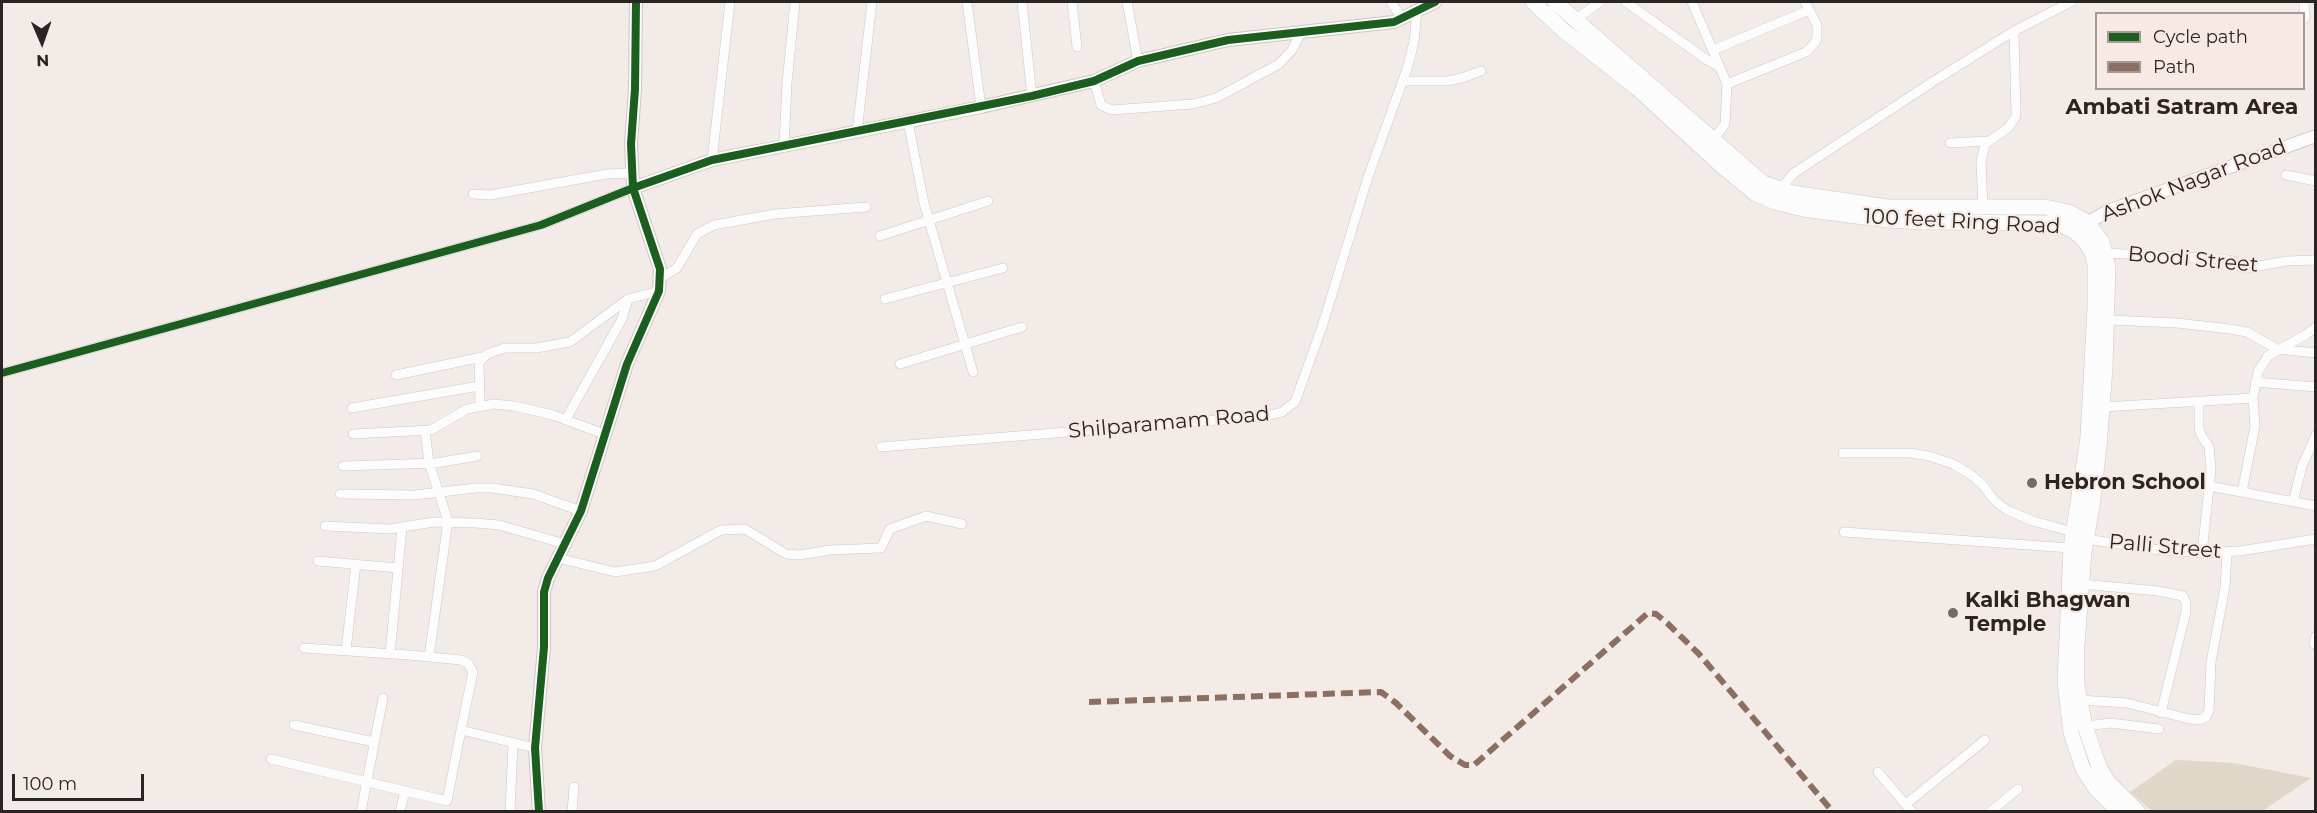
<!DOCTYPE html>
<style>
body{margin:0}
#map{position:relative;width:2317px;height:813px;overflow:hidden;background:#f3ebe8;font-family:Montserrat,sans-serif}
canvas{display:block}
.frame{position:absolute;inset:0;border:3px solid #292522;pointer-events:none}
.legend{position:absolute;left:2095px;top:12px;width:210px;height:78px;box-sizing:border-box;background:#f7eae4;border:2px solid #a59b96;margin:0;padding:8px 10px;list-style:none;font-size:18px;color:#292522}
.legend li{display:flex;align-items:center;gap:12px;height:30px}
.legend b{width:30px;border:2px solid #a59b96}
.north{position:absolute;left:12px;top:12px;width:60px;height:60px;-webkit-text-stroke:4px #f7eae4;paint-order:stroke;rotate:178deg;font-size:16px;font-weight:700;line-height:24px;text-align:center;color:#292522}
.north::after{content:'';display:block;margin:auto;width:21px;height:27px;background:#292522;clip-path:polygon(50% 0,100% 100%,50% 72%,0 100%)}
.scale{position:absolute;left:12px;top:774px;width:132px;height:27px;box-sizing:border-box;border:3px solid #292522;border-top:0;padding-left:8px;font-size:18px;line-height:21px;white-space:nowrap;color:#292522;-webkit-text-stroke:4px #f7eae4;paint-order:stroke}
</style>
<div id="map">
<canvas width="2317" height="813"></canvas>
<div class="frame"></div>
<ul class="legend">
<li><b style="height:8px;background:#1b5e20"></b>Cycle path</li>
<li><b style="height:8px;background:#8d6e63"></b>Path</li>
</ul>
<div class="north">N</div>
<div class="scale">100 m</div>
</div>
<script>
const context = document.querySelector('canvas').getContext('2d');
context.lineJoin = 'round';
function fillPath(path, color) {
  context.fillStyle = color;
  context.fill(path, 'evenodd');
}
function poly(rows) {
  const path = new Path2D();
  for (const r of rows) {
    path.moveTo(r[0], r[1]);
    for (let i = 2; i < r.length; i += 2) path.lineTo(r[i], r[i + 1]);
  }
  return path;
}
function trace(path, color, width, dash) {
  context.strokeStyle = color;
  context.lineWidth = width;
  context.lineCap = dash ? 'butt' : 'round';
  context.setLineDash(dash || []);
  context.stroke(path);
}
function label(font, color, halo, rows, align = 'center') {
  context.font = font + ' Montserrat,sans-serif';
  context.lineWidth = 4.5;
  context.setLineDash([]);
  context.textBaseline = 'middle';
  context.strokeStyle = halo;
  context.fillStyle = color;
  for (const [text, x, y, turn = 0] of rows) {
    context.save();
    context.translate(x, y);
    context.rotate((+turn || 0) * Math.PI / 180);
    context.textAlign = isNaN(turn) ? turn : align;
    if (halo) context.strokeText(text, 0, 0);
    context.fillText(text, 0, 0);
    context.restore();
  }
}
fillPath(poly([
 [2176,760,2234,763,2311,778,2264,810,2152,811,2130,792]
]), '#e0d7c8');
const minor = poly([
 [967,2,981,107],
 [1022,2,1032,96],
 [1072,2,1077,47],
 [1127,2,1138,61],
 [1391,2,1402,18],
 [1626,2,1707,60,1720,67],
 [1692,2,1727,84,1725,124,1713,140],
 [2304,2,2305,18],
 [1576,19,1600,2],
 [1713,50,1809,10],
 [1094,81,1101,105,1111,110,1193,104,1216,98,1279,64,1292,50,1301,32],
 [1403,81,1447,81,1462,78,1481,71],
 [1727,84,1806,52,1813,45,1817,39,1817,25,1805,2],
 [908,122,924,203,973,372],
 [857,132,872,2],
 [1950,143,1988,141],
 [784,146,787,83,795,2],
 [712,160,730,2],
 [2286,175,2316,181],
 [1780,189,1794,173,1934,81,2014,31,2071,2],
 [473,194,490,195,607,174,632,173],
 [1983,208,1981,162,1985,144,2008,128,2016,116,2014,31],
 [880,236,988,201],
 [2105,253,2223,259,2233,261,2242,268,2248,268,2287,261,2316,260],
 [661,278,677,268,697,234,714,225,775,214,866,207],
 [885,299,1003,268],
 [2108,320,2177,323,2230,329,2247,332,2277,349,2316,353],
 [900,364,1022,327],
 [2,373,541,225,633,188],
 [396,375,482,357],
 [2255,382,2316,387],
 [2199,401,2199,428,2201,435,2209,447,2211,469,2202,553],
 [480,405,479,362,487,354,505,348,536,348,570,342,628,299,659,291],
 [2103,407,2253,398],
 [352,408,479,386],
 [566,419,622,319,628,299],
 [425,431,429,463,448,521,429,657],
 [353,434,431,430,467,409,494,404,514,406,553,415,604,434],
 [881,447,1267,416,1282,412,1295,402,1322,327,1368,177,1407,69,1414,42,1417,11],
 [1843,453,1910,453,1929,456,1953,464,1970,474,1982,484,1994,500,2007,510,2033,521,2073,532],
 [343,466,436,463,477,456],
 [2209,486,2316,506],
 [2242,492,2255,426,2253,398,2258,372,2268,356,2307,334,2316,327],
 [340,494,415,495,476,488,492,488,533,494,581,511],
 [2293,502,2302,466,2316,435],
 [325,526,390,529,434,522,475,523,499,525,565,544],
 [1844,532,2071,548],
 [2086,539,2152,549,2202,553,2240,551,2316,539],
 [558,558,615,572,655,566,721,530,745,529,786,554,800,555,830,550,881,548,890,529,926,516,962,524],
 [318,561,398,568],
 [2081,584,2158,591,2183,596,2186,603,2186,612,2161,713],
 [2314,644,2316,636],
 [304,648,409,655,461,660,468,663,473,672,461,730],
 [346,650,356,564],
 [390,654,402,528],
 [2079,700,2127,703,2189,719,2199,720,2206,717,2209,710,2211,662,2225,587,2227,553],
 [294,725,374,742],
 [2085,726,2111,723,2159,729],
 [271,759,447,801,461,730,535,748],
 [1878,772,1912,812],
 [1906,804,1985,740],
 [361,812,383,698],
 [400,812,405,791],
 [510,812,513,742],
 [572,812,574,787],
 [1990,812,2018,789]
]);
const tertiary = poly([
 [633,188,712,160,981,107,1094,81,1138,61,1228,40,1394,22,1435,2],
 [2082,226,2108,211,2316,136],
 [539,812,535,748,544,647,544,592,548,578,581,511,627,364,659,291,660,269,633,188,631,144,635,89,636,2]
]);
const primary = poly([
 [1533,2,1564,31,1637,88,1723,167,1756,194,1775,202,1803,209,1887,220,1925,222,2049,223,2064,226,2074,231,2083,239,2092,252,2095,265,2095,308,2088,437,2071,548,2065,682,2071,733,2083,769,2096,789,2120,812],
 [1555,2,1763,183,1793,193,1887,207,2045,207,2069,212,2087,222,2102,242,2108,267,2105,368,2099,447,2092,507,2084,552,2077,645,2077,686,2085,726,2099,767,2108,782,2138,812]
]);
trace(minor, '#cdc7c4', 10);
trace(tertiary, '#cdc7c4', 14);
trace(primary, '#cdc7c4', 16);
trace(minor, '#fdfcfc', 9);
trace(tertiary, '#fdfcfc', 12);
trace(primary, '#fdfcfc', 15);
trace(poly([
 [1089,702,1381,692,1396,703,1450,756,1465,765,1474,765,1648,613,1656,614,1667,623,1699,654,1833,812]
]), '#8d6e63', 6, [12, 6]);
trace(poly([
 [2,373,541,225,633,188,712,160,1032,96,1094,81,1138,61,1228,40,1394,22,1435,2],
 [539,812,535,748,544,647,544,592,548,578,581,511,627,364,659,291,660,269,633,188,631,144,635,89,636,2]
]), '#1b5e20', 8);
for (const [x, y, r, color] of [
 [2032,483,6,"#706a67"],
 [1953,613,6,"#706a67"]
]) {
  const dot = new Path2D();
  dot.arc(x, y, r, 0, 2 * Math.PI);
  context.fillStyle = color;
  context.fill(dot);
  trace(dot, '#f7eae4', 2);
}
label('21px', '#292522', '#f7eae4', [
 ["Ashok Nagar Road",2194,181,-21],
 ["100 feet Ring Road",1962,222,3],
 ["Boodi Street",2193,260,5],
 ["Shilparamam Road",1169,423,-5],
 ["Palli Street",2165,547,5]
]);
label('bold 21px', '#292522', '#f7eae4', [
 ["Hebron School",2044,483],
 ["Kalki Bhagwan",1965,601],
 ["Temple",1965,625]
], 'left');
label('bold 22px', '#292522', '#f7eae4', [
 ["Ambati Satram Area",2182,108]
]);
</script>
